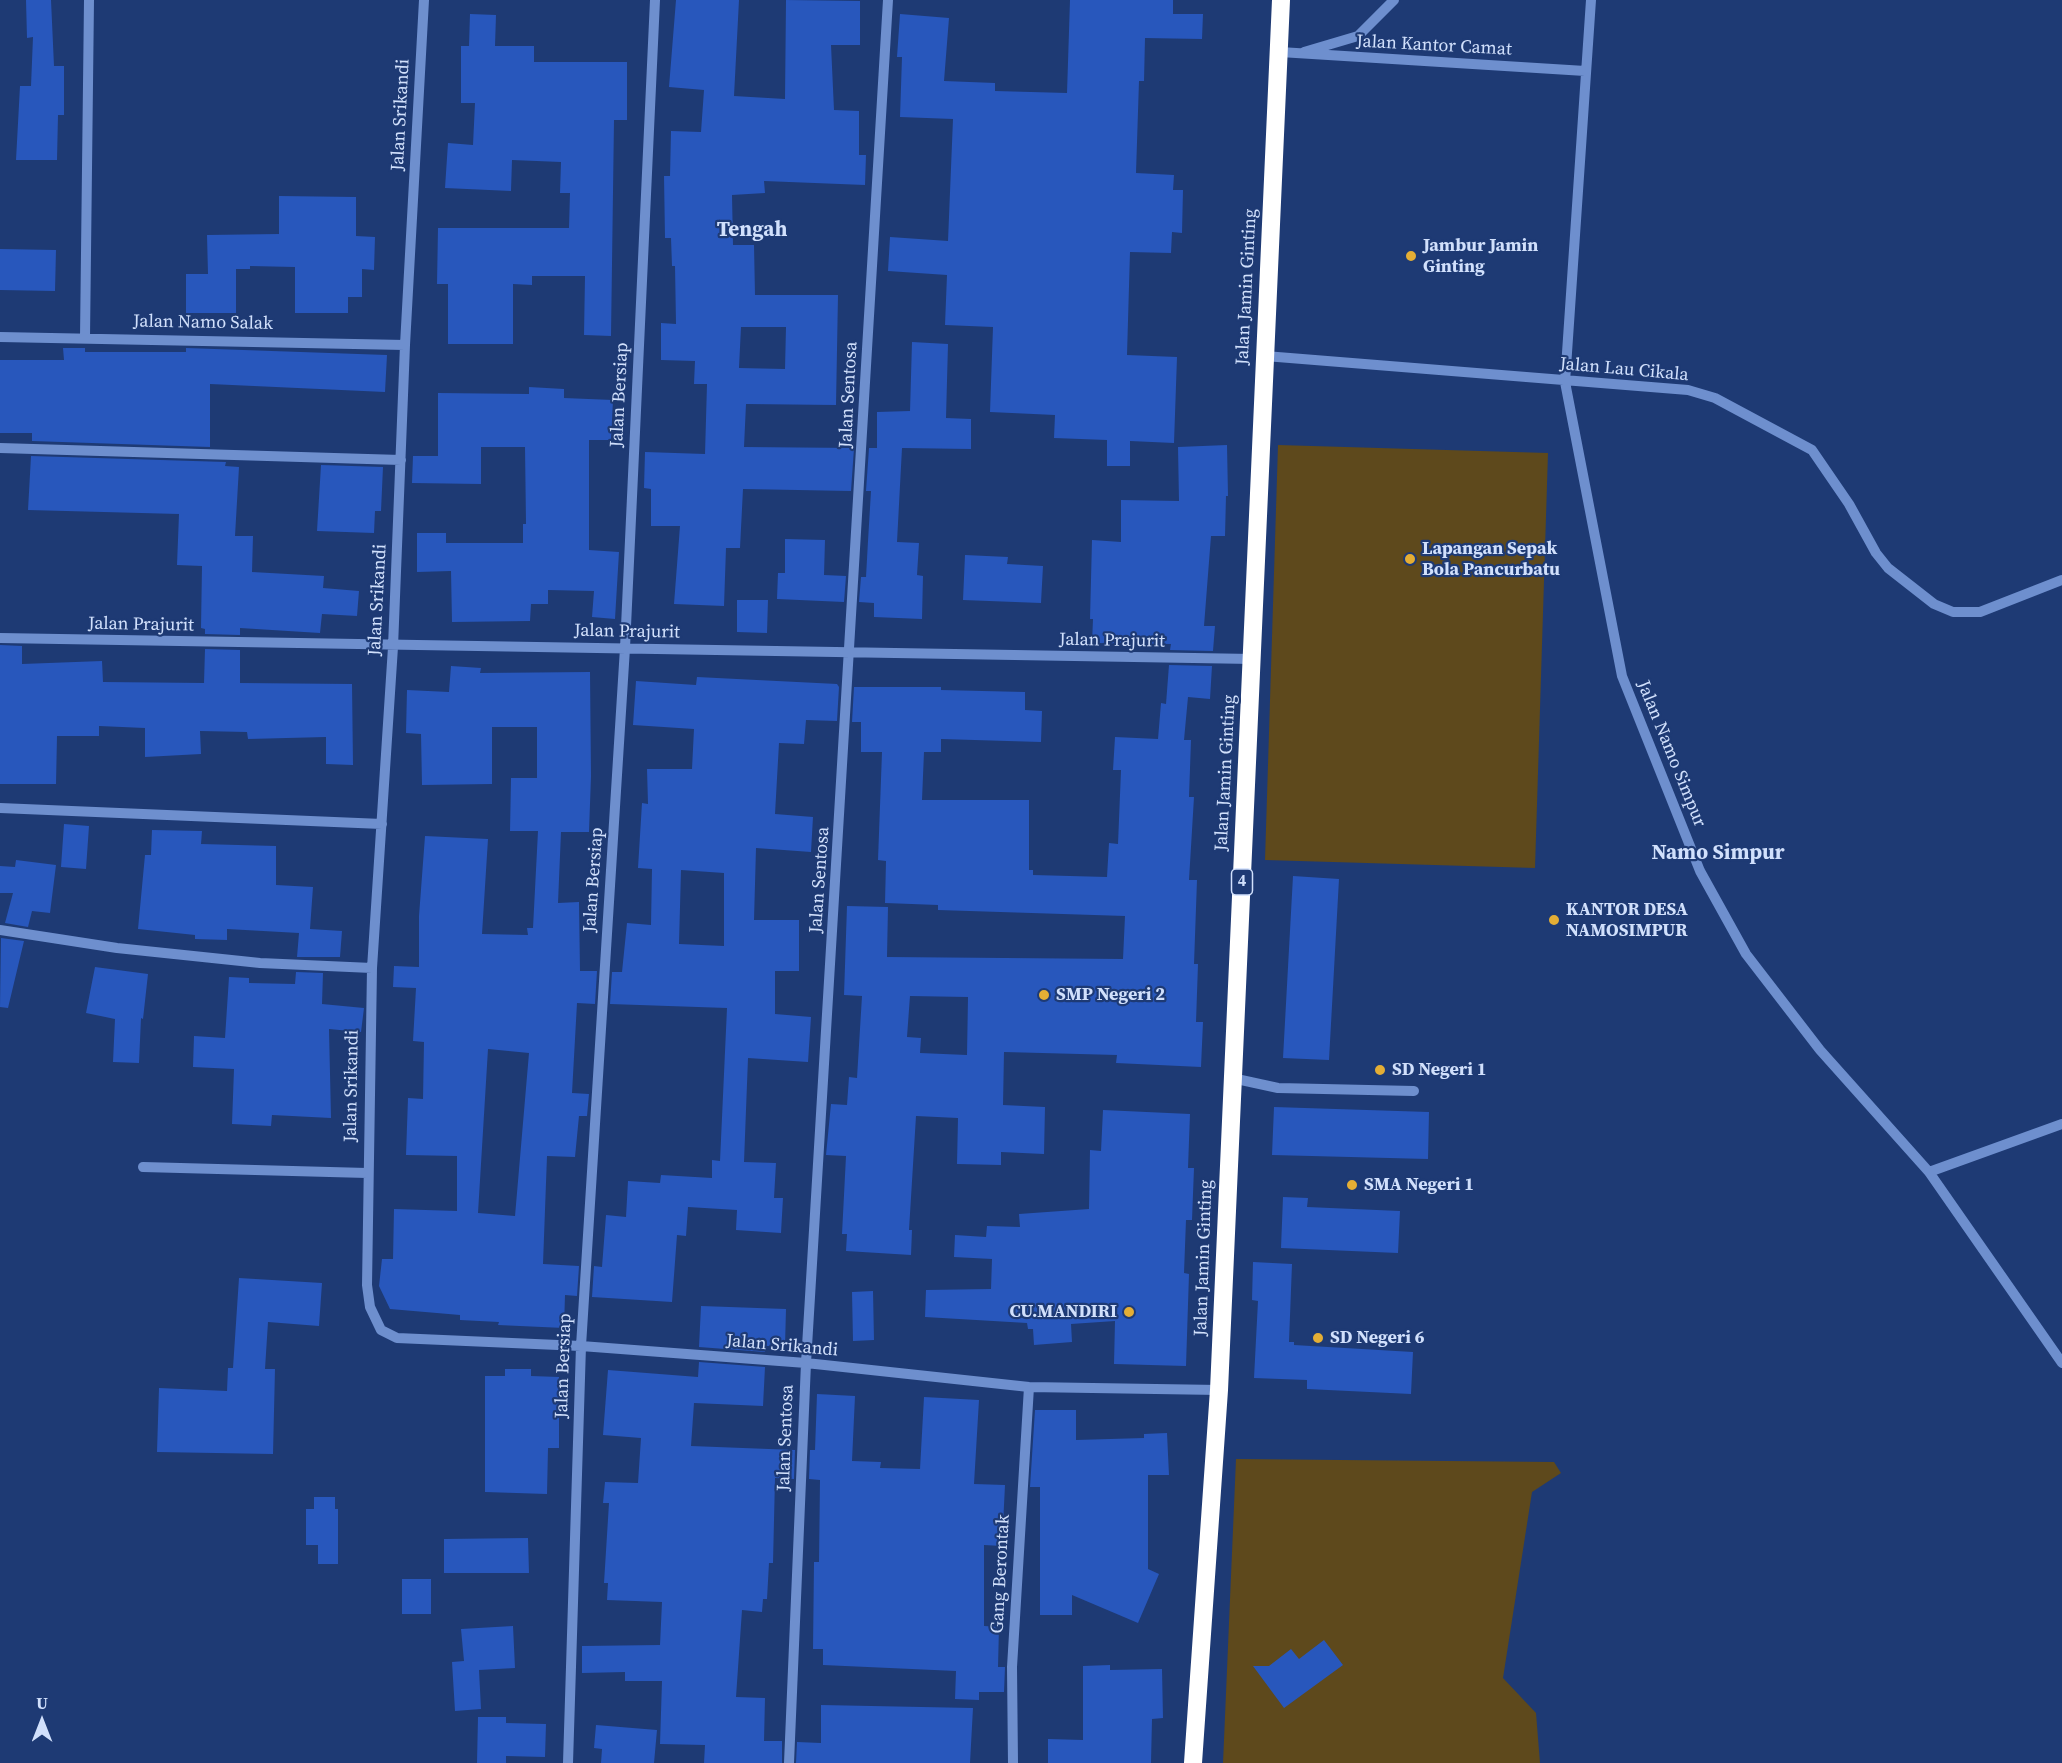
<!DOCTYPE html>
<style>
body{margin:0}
#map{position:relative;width:2062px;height:1763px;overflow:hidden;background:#1e3a74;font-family:"Source Serif 4",serif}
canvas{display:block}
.north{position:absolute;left:12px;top:1691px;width:60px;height:60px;-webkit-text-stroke:4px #1e3a74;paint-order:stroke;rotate:0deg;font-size:16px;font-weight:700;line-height:24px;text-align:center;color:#d1e0fc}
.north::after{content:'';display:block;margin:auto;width:21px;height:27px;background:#d1e0fc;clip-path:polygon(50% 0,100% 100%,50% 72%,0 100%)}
</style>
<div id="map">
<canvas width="2062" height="1763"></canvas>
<div class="north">U</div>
</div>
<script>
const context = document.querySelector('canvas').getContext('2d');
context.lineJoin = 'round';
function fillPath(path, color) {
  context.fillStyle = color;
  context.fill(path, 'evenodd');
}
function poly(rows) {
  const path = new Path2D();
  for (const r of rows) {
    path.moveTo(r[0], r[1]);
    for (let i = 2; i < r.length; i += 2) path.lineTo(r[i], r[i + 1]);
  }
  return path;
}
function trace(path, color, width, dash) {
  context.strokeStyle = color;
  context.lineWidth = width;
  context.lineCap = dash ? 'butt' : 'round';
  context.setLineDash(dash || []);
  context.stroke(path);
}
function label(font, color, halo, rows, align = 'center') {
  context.font = font + ' "Source Serif 4",serif';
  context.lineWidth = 4.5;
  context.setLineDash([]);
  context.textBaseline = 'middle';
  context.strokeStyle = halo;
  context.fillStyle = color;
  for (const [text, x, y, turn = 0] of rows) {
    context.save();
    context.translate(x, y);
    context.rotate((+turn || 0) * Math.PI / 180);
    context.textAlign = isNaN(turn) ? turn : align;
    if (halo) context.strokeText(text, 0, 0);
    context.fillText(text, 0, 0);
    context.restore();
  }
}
fillPath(poly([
 [1278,445,1548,453,1535,868,1265,860],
 [1236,1459,1554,1462,1561,1473,1532,1492,1503,1678,1536,1713,1540,1763,1223,1763]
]), '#5e491c');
fillPath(poly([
 [26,0,51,0,54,66,64,66,64,115,58,115,57,160,16,160,20,86,31,86,33,37,27,38],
 [676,0,739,0,734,96,785,99,786,0,860,1,860,45,831,45,834,110,859,111,859,155,866,155,865,185,764,181,765,193,732,195,733,245,754,245,755,295,838,295,836,405,746,404,744,447,854,448,851,491,743,489,740,548,726,548,724,606,674,604,680,526,651,526,651,489,644,488,645,452,705,454,707,384,694,384,695,361,661,360,661,323,676,324,675,266,672,266,671,238,665,238,664,176,670,176,671,131,701,132,704,90,669,87],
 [741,327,786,327,785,369,739,368],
 [1070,0,1173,0,1173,14,1203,14,1202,39,1145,38,1144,81,1139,81,1136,173,1174,175,1173,190,1183,190,1182,233,1172,232,1171,253,1130,252,1127,355,1177,357,1174,443,1130,441,1130,466,1107,466,1107,440,1054,438,1055,415,990,412,993,327,945,325,947,275,888,271,890,237,948,241,953,119,900,117,902,57,897,57,900,14,949,18,944,81,995,83,995,91,1067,93],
 [470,14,496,15,495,46,534,46,534,62,627,62,627,120,614,120,611,336,584,335,585,276,532,276,532,285,513,284,513,344,448,344,448,284,437,284,438,228,569,228,570,193,560,193,561,162,512,160,511,191,445,188,448,143,473,145,475,103,461,103,461,46,469,46],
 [279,196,356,197,356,236,375,237,374,270,362,269,362,297,348,297,348,313,295,313,295,267,250,266,250,269,236,269,236,313,186,313,186,274,208,274,207,235,279,234],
 [0,249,56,250,55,291,0,290],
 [912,342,948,344,946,418,971,419,971,449,902,448,897,542,919,543,917,575,923,576,922,619,874,617,874,603,859,602,861,577,866,577,868,541,871,491,866,491,869,448,877,448,877,412,910,411],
 [63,348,85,348,85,352,186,352,186,348,387,355,385,392,210,384,210,447,32,441,32,433,0,433,0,360,64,360],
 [529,387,564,389,564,398,613,400,611,440,589,440,589,550,619,552,615,619,592,617,594,591,548,590,548,604,531,604,530,621,452,622,451,571,417,572,417,533,446,533,446,543,523,543,523,524,526,524,525,447,481,447,481,484,412,483,413,456,438,456,438,393,529,394],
 [1227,445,1228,496,1226,496,1225,536,1211,536,1204,626,1215,626,1213,651,1170,650,1171,644,1092,643,1093,619,1090,619,1092,540,1121,542,1121,500,1179,501,1178,447],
 [31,456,226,462,225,466,239,467,235,536,253,536,252,572,324,576,323,588,359,591,357,616,322,614,320,633,240,628,240,635,205,634,205,629,201,628,202,566,177,565,179,514,28,510],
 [321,465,383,467,381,511,375,511,374,533,317,531],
 [785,539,825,540,824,575,846,576,844,602,777,599,778,573,785,573],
 [965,555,1008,557,1007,564,1043,566,1041,603,963,600],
 [737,600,768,600,767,633,737,632],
 [0,645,22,646,22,664,102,661,103,682,204,683,205,649,240,650,240,683,352,684,353,765,326,764,326,737,248,739,247,732,200,731,201,754,145,757,145,728,99,726,99,736,57,736,56,784,0,784],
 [1169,665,1212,666,1210,699,1188,697,1184,740,1191,740,1189,797,1194,797,1189,880,1197,880,1194,964,1198,964,1196,1022,1203,1022,1201,1067,1116,1063,1117,1055,1004,1052,1003,1105,1045,1107,1044,1154,1001,1152,1001,1165,957,1164,958,1118,916,1116,909,1230,912,1230,911,1255,846,1251,847,1234,842,1234,846,1156,826,1155,831,1104,847,1105,849,1077,857,1078,862,996,844,995,847,906,888,907,887,957,1123,959,1125,916,938,910,938,905,885,903,886,861,878,860,882,752,861,752,861,722,852,722,854,687,941,687,941,690,1025,692,1025,710,1042,711,1041,742,941,739,941,752,924,752,922,800,1029,800,1029,870,1033,870,1033,875,1107,877,1109,843,1118,844,1121,770,1113,770,1115,737,1158,739,1161,703,1166,704],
 [910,996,968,997,967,1055,920,1053,921,1038,907,1037],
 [451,666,481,668,480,673,590,672,591,776,589,832,561,832,558,903,579,902,580,971,597,971,595,1004,577,1003,572,1093,589,1094,587,1116,579,1116,575,1157,547,1156,543,1264,579,1266,577,1296,565,1295,564,1328,498,1325,499,1322,460,1320,460,1315,390,1309,379,1286,382,1259,393,1259,394,1209,457,1211,457,1156,406,1155,408,1098,423,1099,424,1042,413,1041,416,988,393,987,394,966,419,967,419,916,425,836,488,839,482,934,528,935,527,928,533,928,538,831,510,831,511,778,537,778,537,727,492,727,492,784,422,785,421,734,406,733,407,690,449,692],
 [488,1049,529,1053,515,1216,478,1213],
 [697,677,837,684,839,687,837,721,806,720,804,744,779,743,775,814,813,817,811,852,756,848,754,920,799,920,799,971,775,971,775,1014,811,1017,808,1062,748,1058,744,1162,776,1163,774,1198,783,1198,781,1233,736,1230,737,1210,688,1207,686,1236,677,1235,672,1302,592,1297,594,1266,602,1267,606,1215,626,1217,628,1181,660,1183,661,1175,712,1178,712,1160,720,1161,727,1008,610,1004,612,972,622,972,627,923,651,925,652,869,638,868,642,803,648,804,647,769,692,769,694,729,633,725,636,681,696,685],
 [681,870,724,873,724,946,679,944],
 [64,824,89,826,86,869,61,867],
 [152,830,202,831,201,844,276,846,276,885,313,887,310,929,342,931,340,957,297,957,299,933,227,929,227,940,195,939,195,935,138,929,145,855,151,855],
 [16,860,56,865,50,913,32,911,28,927,5,923,13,893,0,893,0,866,15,867],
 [1293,876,1339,879,1329,1060,1283,1058],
 [1,938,24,941,8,1008,0,1007],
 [95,967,148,974,143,1019,141,1018,139,1063,113,1062,115,1019,86,1013],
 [296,972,323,973,322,1004,364,1008,361,1032,329,1029,331,1118,272,1115,271,1126,232,1124,234,1069,193,1067,194,1036,225,1038,229,977,249,978,249,983,295,984],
 [1274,1107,1429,1112,1428,1159,1272,1155],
 [1103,1110,1190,1114,1188,1168,1194,1168,1192,1220,1186,1220,1184,1273,1189,1274,1186,1366,1114,1364,1115,1321,1071,1324,1072,1342,1034,1345,1033,1329,1028,1329,1027,1323,925,1317,926,1290,991,1289,992,1259,954,1257,955,1235,986,1237,987,1226,1020,1227,1019,1214,1089,1209,1090,1150,1101,1151],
 [1283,1197,1308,1198,1307,1207,1400,1211,1398,1253,1281,1248],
 [1253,1262,1292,1264,1289,1342,1294,1342,1294,1345,1413,1352,1411,1394,1307,1389,1307,1380,1254,1378,1258,1301,1252,1300],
 [239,1278,322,1283,319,1326,268,1322,265,1369,275,1369,273,1454,157,1452,159,1388,227,1391,228,1368,233,1368],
 [873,1291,874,1340,853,1341,852,1292],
 [701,1306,786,1309,785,1346,766,1346,765,1352,699,1347],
 [699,1362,765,1367,763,1406,694,1403,691,1446,795,1450,794,1479,775,1478,773,1563,769,1563,767,1599,763,1599,762,1612,742,1610,736,1697,765,1698,764,1741,782,1741,782,1763,704,1763,705,1745,660,1744,662,1681,625,1681,625,1672,582,1673,582,1646,660,1645,662,1602,607,1600,608,1583,604,1583,609,1503,603,1503,605,1482,638,1483,641,1438,603,1435,608,1370,698,1377],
 [505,1369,531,1369,531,1376,559,1377,559,1448,548,1448,547,1494,485,1492,485,1376,505,1376],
 [817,1394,855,1396,852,1461,881,1462,880,1468,920,1469,924,1397,979,1400,974,1484,1005,1485,1002,1546,984,1545,984,1626,999,1627,998,1667,1005,1667,1004,1692,979,1692,979,1700,955,1699,956,1671,823,1665,823,1649,813,1649,814,1562,819,1562,820,1480,809,1479,810,1450,815,1450],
 [1035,1410,1076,1410,1076,1440,1144,1438,1144,1434,1167,1433,1169,1475,1148,1475,1148,1569,1159,1574,1138,1623,1072,1595,1072,1615,1040,1615,1040,1487,1030,1487],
 [314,1497,335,1497,335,1509,338,1509,338,1564,318,1564,318,1545,306,1545,306,1509,314,1509],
 [528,1538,529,1573,444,1573,444,1539],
 [402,1579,431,1579,431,1614,402,1614],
 [513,1626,515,1668,479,1670,481,1709,455,1711,452,1662,464,1661,461,1629],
 [1324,1640,1343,1665,1284,1708,1253,1666,1269,1666,1291,1649,1299,1659],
 [1110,1665,1110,1670,1162,1669,1163,1718,1152,1719,1151,1763,1048,1763,1048,1739,1083,1740,1083,1666],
 [821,1705,973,1708,970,1763,796,1763,797,1742,821,1743],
 [478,1717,506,1717,506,1723,546,1724,545,1757,506,1756,506,1763,477,1763],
 [596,1725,657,1730,654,1763,601,1763,602,1749,594,1748]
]), '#2857bc');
trace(poly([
 [424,0,405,345,393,647,372,968,367,1285,370,1307,381,1330,397,1338,581,1346,806,1363,1029,1387,1219,1390],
 [1591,0,1565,382,1622,676,1700,871,1746,954,1820,1050,1929,1172,2062,1363],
 [1280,52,1585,71],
 [1304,52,1358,36,1394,0],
 [0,337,405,345],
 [85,337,89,0],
 [1265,356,1688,390,1715,398,1812,450,1849,504,1876,553,1888,568,1934,604,1953,612,1980,612,2062,580],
 [0,448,401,460],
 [0,638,1253,659],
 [0,808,382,824],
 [0,930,117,948,260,963,372,968],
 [1232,1078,1278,1088,1414,1091],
 [143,1167,367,1173],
 [1929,1172,2062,1124],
 [568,1763,581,1346,625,648,655,0],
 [789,1763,806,1363,888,0],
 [1013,1763,1012,1667,1029,1387]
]), '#6e8fce', 10);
trace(poly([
 [1193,1763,1219,1390,1281,0]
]), '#fff', 18);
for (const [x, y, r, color] of [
 [1411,256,6,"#e4ae35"],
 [1410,559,6,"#e4ae35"],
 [1554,920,6,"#e4ae35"],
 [1044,995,6,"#e4ae35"],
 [1380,1070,6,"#e4ae35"],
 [1352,1185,6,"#e4ae35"],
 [1129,1312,6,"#e4ae35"],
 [1318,1338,6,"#e4ae35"]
]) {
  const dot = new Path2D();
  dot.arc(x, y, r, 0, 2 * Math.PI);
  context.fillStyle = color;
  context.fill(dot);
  trace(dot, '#1e3a74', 2);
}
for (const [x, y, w] of [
 [1242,882,21]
]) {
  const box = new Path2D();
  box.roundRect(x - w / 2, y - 13, w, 26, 4.5);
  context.fillStyle = '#1e3a74';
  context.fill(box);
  trace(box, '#d1e0fc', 1.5);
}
label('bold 16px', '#d1e0fc', null, [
 ["4",1242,882]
]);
label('18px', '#d1e0fc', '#1e3a74', [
 ["Jalan Kantor Camat",1434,46,3],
 ["Jalan Srikandi",401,115,-87],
 ["Jalan Jamin Ginting",1247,287,-87],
 ["Jalan Namo Salak",203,323,1],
 ["Jalan Lau Cikala",1624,370,5],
 ["Jalan Bersiap",620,395,-87],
 ["Jalan Sentosa",849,395,-87],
 ["Jalan Srikandi",378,600,-87],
 ["Jalan Prajurit",141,625,1],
 ["Jalan Prajurit",627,632,1],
 ["Jalan Prajurit",1112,641,1],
 ["Jalan Namo Simpur",1671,754,68],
 ["Jalan Jamin Ginting",1226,773,-87],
 ["Jalan Bersiap",594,880,-86],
 ["Jalan Sentosa",820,880,-86],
 ["Jalan Srikandi",352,1086,-89],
 ["Jalan Jamin Ginting",1204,1258,-88],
 ["Jalan Srikandi",782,1346,5],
 ["Jalan Bersiap",564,1366,-88],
 ["Jalan Sentosa",786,1438,-88],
 ["Gang Berontak",1001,1574,-87]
]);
label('bold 18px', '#d1e0fc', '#1e3a74', [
 ["Jambur Jamin",1423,246],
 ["Ginting",1423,267],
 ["Lapangan Sepak",1422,549],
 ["Bola Pancurbatu",1422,570],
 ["KANTOR DESA",1566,910],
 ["NAMOSIMPUR",1566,931],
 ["SMP Negeri 2",1056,995],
 ["SD Negeri 1",1392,1070],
 ["SMA Negeri 1",1364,1185],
 ["CU.MANDIRI",1117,1312,"right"],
 ["SD Negeri 6",1330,1338]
], 'left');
label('bold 21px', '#d1e0fc', '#1e3a74', [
 ["Tengah",752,231],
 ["Namo Simpur",1718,854]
]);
</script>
